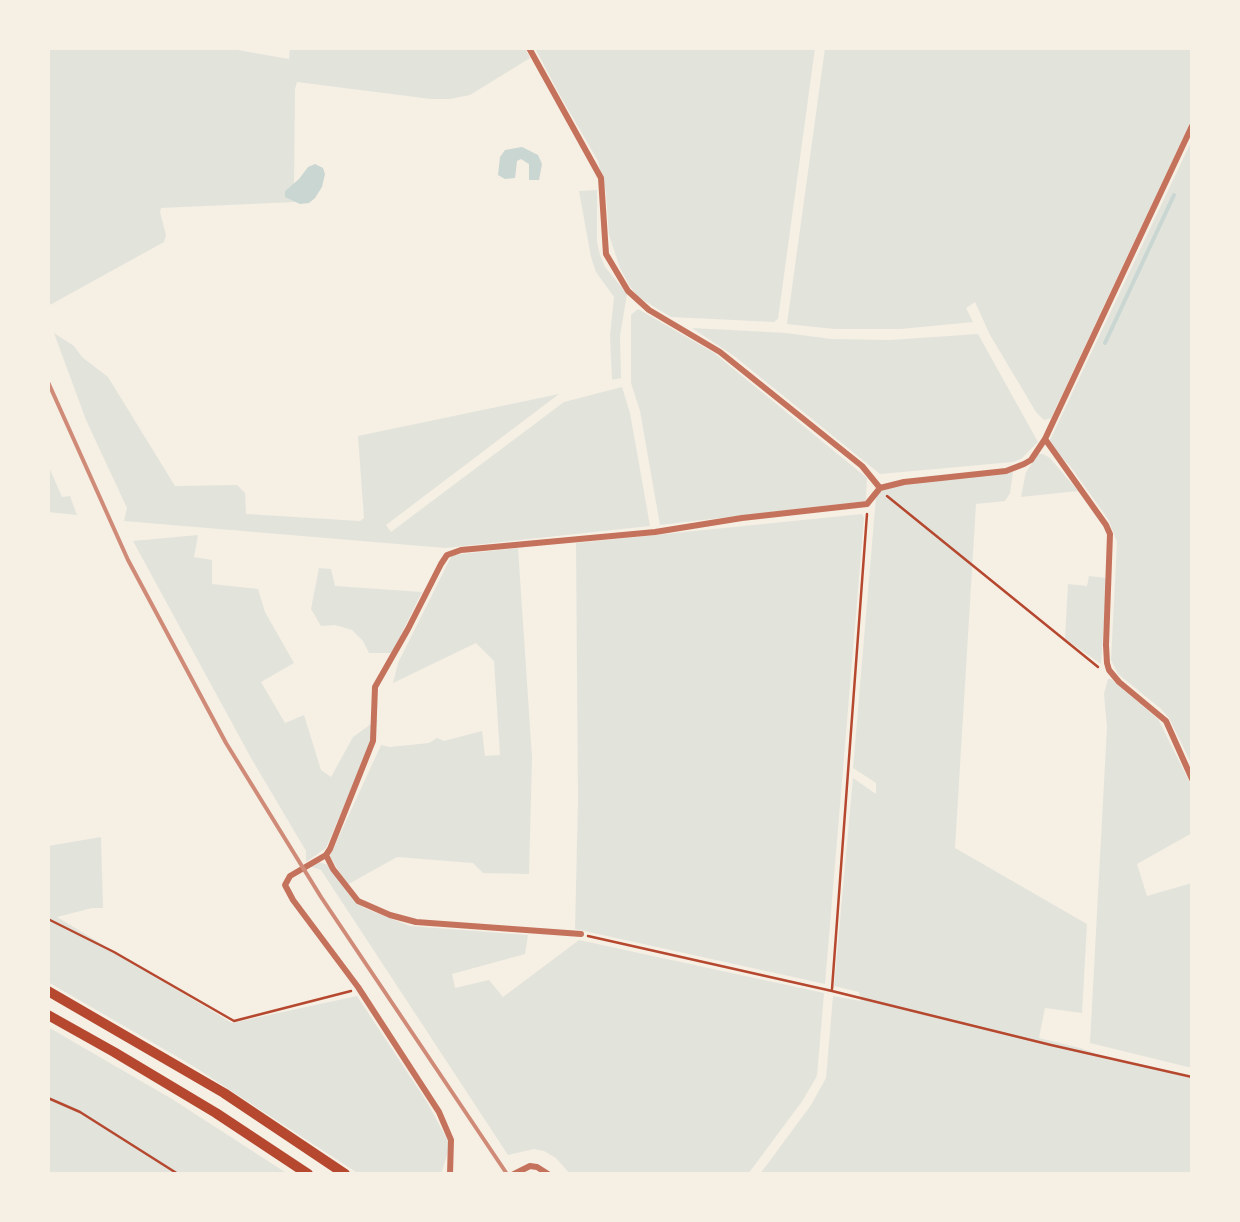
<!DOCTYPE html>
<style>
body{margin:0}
#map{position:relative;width:1240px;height:1222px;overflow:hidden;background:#f6efe4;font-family:"DM Sans",sans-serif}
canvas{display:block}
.frame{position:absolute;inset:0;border:50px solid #f6efe4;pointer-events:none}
</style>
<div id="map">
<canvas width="1240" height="1222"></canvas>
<div class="frame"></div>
</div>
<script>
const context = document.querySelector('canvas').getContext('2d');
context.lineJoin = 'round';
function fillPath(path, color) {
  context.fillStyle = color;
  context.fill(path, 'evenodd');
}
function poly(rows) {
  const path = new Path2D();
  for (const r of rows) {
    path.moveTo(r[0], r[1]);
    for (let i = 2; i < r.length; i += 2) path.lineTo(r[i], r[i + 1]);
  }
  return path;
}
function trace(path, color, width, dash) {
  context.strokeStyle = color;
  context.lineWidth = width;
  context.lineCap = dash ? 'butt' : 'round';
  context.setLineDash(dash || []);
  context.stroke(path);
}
fillPath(poly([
 [48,48,226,48,289,59,290,48,525,48,530,58,470,95,450,99,431,99,297,82,295,89,294,185,288,188,295,202,161,208,160,212,166,235,164,242,48,306],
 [535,48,815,48,778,319,774,322,671,317,638,297,629,285,620,268,609,235,606,193,598,161,558,92],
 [825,48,1192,48,1192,119,1051,418,1044,420,1036,412,990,335,975,302,966,308,973,322,901,329,834,329,787,324],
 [1192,140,1192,765,1169,718,1161,709,1118,674,1111,660,1117,542,1108,519,1070,466,1055,451,1050,440],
 [597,190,597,242,600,255,605,267,627,294,620,336,621,378,612,380,610,336,614,297,596,272,591,257,579,191],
 [638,309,714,353,867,478,866,501,660,525,640,411,631,383,631,315],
 [692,328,786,333,831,339,890,340,978,334,1038,442,1021,459,1013,462,880,474,734,356],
 [54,333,74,346,82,357,108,377,175,486,237,485,245,493,246,514,360,521,364,518,358,436,559,394,386,525,391,532,564,402,622,387,630,413,650,526,445,548,124,521,127,508,86,420],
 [1038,454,1043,454,1050,458,1078,491,1021,497,1026,472],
 [48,465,62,497,70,496,77,515,48,512],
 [1013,472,1010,493,1005,501,976,504,955,848,1087,924,1082,1013,1045,1008,1039,1038,1080,1048,1111,1059,1192,1078,1192,1174,760,1174,811,1105,826,1078,833,996,861,1001,859,992,834,986,853,778,876,794,876,783,853,768,877,485],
 [862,514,864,518,825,984,575,929,578,801,576,543],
 [198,535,194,557,212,560,212,584,258,589,265,612,294,663,261,682,285,723,304,715,321,770,331,777,353,737,378,719,373,738,326,848,306,862,306,851,251,758,133,541],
 [518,548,532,757,529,874,483,873,473,863,397,857,347,885,330,856,381,745,390,747,429,743,437,738,444,741,482,731,485,756,500,755,494,661,476,643,393,683,398,663,452,555],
 [319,568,331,569,335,586,422,592,392,653,369,653,363,641,352,630,335,625,321,626,311,609],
 [1089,576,1107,578,1101,664,1065,639,1068,584,1087,586],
 [1108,679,1111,679,1158,719,1192,787,1192,833,1137,864,1147,896,1192,883,1192,1068,1090,1043,1107,727,1104,694],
 [101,837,103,908,92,908,57,917,232,1023,357,996,427,1102,448,1141,448,1152,441,1174,359,1174,193,1066,48,982,48,846],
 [319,862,328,865,352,898,364,908,410,926,528,935,525,954,452,974,455,988,489,980,503,997,579,940,824,993,817,1076,803,1100,748,1174,570,1174,556,1158,544,1151,534,1149,508,1155,321,870,309,866],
 [48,1027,172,1099,288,1174,48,1174]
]), '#e2e4dc');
fillPath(poly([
 [522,147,538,155,542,164,539,180,529,180,529,164,521,159,517,161,515,178,505,179,498,175,500,157,505,150],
 [315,164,323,168,325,174,322,187,315,198,309,203,300,204,285,197,285,191,299,179,308,167]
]), '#c9d6d2');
trace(poly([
 [1105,343,1174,195]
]), '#c9d6d2', 4);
trace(poly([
 [887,496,1098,667],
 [48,919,114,952,234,1021,351,991],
 [588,936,832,991,1051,1045,1192,1077],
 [832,989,867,514],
 [48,1098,80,1112,178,1174]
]), '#b5482f', 2.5);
trace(poly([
 [529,48,601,178,606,254,628,291,649,310,720,352,862,466,880,488],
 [1045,439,1106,525,1110,534,1106,645,1107,663,1109,670,1119,682,1166,721,1192,779],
 [326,855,333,869,358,901,390,915,416,922,581,934],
 [450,1174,451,1140,439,1112,358,987,293,900,285,885,290,876,326,855,330,849,373,741,375,687,408,629,441,564,447,555,461,550,655,532,742,518,867,504,880,488,904,482,1006,471,1024,464,1031,460,1045,439,1192,126],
 [514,1174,530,1166,537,1167,548,1174]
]), '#c5725c', 6);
trace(poly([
 [48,991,224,1093,345,1174],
 [48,1015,114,1052,216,1113,308,1174]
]), '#b5482f', 10);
trace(poly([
 [48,382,128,560,226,743,321,897,507,1174]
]), '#cf8b77', 4);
</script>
